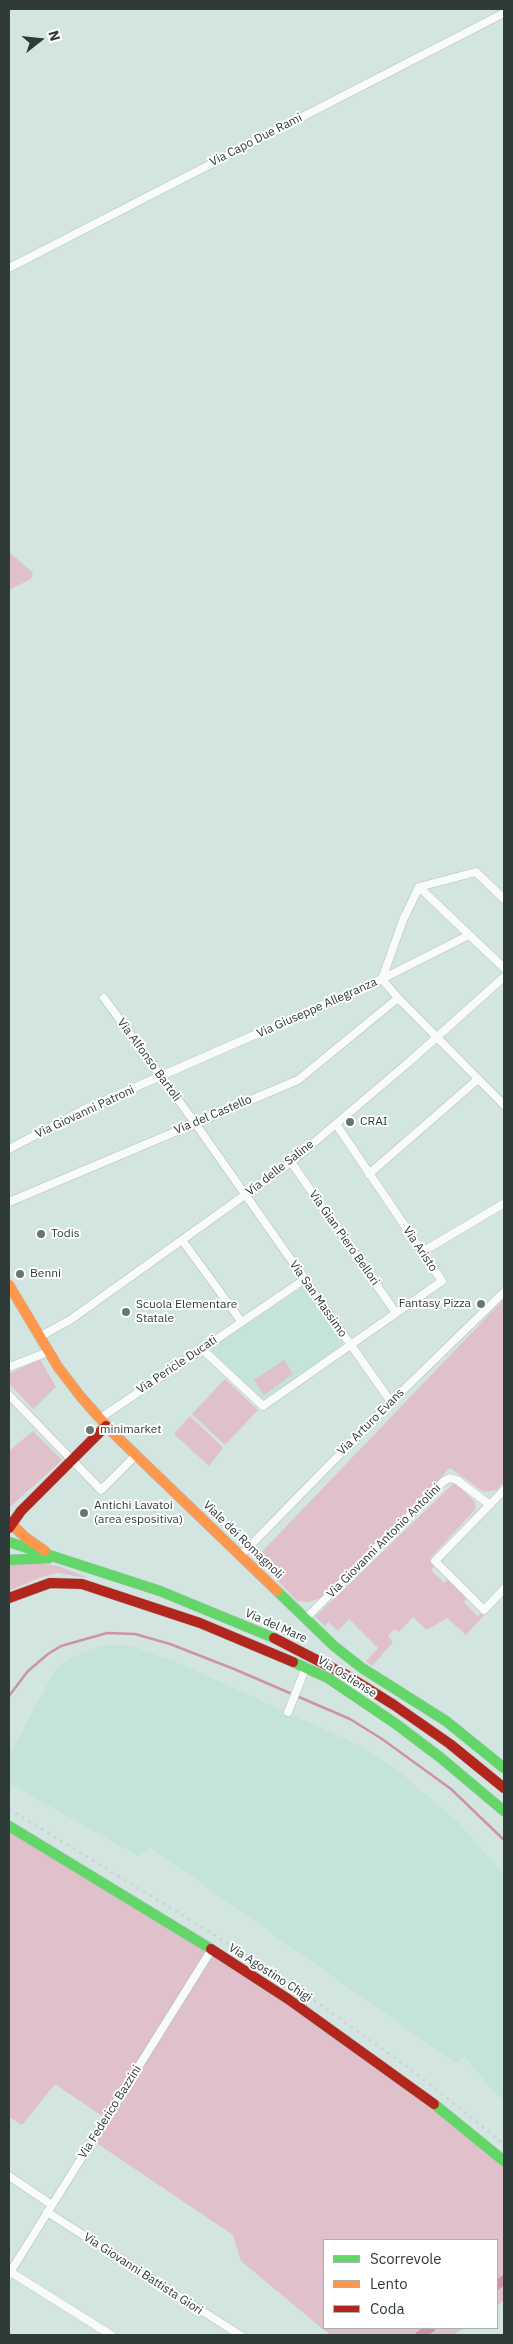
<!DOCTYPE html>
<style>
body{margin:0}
#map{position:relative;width:513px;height:2344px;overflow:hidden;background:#d3e5e0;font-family:"IBM Plex Sans",sans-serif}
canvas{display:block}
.frame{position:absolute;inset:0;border:10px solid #2f3b38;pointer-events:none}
.legend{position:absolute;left:323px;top:2239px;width:175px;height:90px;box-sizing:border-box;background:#fff;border:1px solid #acb1af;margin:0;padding:6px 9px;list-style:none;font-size:15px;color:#2f3b38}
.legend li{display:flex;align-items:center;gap:10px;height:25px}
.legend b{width:25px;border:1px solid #acb1af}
.north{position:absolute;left:15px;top:15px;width:50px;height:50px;-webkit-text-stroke:4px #fff;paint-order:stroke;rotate:74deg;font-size:14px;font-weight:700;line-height:20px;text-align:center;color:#2f3b38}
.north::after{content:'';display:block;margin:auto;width:18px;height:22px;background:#2f3b38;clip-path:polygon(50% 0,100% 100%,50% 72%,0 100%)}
</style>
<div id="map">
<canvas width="513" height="2344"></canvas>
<div class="frame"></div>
<ul class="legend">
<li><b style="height:6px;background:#63d668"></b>Scorrevole</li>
<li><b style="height:6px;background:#ff974d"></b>Lento</li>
<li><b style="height:6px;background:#b3261e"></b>Coda</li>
</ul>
<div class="north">N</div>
</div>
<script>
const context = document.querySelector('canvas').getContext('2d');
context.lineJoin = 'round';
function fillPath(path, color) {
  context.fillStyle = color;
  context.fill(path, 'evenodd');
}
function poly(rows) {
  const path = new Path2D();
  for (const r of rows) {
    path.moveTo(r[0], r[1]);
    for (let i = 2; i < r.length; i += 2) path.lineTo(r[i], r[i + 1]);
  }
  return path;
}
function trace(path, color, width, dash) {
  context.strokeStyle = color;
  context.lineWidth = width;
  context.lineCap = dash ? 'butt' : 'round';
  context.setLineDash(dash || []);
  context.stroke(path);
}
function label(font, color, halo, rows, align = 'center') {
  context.font = font + ' "IBM Plex Sans",sans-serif';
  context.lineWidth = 4;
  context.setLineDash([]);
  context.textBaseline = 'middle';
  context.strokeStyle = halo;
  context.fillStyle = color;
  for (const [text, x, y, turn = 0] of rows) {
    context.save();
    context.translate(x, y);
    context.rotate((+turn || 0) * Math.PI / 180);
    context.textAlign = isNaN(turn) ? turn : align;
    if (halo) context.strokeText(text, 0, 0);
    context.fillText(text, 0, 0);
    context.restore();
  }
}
fillPath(poly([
 [303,1287,344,1344,266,1398,262,1399,210,1349],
 [103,1645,129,1645,185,1666,354,1743,396,1769,458,1822,504,1875,504,2101,492,2090,465,2056,455,2063,150,1847,138,1856,9,1783,9,1756,55,1670,72,1657]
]), '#c4e3db');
fillPath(poly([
 [9,552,33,573,31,579,9,590],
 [504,1299,504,1482,496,1490,484,1492,450,1468,323,1597,309,1602,297,1601,256,1558],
 [40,1359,56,1387,33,1409,9,1383,9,1374],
 [284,1360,293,1374,264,1395,254,1380],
 [225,1379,258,1410,225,1445,192,1414],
 [190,1416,223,1448,209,1466,174,1434],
 [33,1431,62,1460,10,1507,9,1451],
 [453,1484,458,1486,475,1502,476,1509,430,1558,435,1566,431,1570,444,1583,449,1579,467,1597,464,1602,477,1616,482,1614,484,1615,466,1635,447,1618,427,1630,413,1617,399,1632,395,1629,388,1635,393,1642,372,1666,366,1661,378,1648,349,1619,338,1631,328,1622,325,1626,315,1617],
 [33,1562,58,1566,88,1578,57,1573,39,1578,9,1591,9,1563],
 [9,1826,288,1999,504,2161,504,2300,497,2306,497,2240,324,2240,324,2328,464,2328,453,2335,330,2335,241,2261,233,2235,92,2140,105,2118,55,2084,22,2125,9,2117]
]), '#e0c0ca');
trace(poly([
 [9,1696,28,1671,48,1654,61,1646,107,1633,135,1634,170,1644,234,1669,350,1719,382,1739,451,1789,504,1840]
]), '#cd93a8', 2.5);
trace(poly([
 [497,2285,504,2280],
 [420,2335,431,2328]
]), '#cd93a8', 9);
const street = poly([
 [9,268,504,13],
 [419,887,504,968],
 [504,899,476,872,419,887,403,920,382,979,398,998,504,1105],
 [104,998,195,1123,391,1402],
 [9,1149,81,1111,382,979,469,935],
 [291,1162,396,1313],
 [369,1174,478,1079],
 [9,1202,298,1080,398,998],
 [182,1240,241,1321],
 [422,1252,503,1204],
 [39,1337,70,1320,291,1162,409,1062,504,977],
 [201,1348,263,1406,442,1281,336,1124],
 [9,1367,48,1352],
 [9,1395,101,1490,136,1455],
 [99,1419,305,1279],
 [504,1490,435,1561,484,1610,504,1589],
 [241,1555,391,1402,504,1292],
 [306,1618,444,1481,450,1478,457,1480,490,1505],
 [288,1712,306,1667],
 [9,2176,52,2205],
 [47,2212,240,2335],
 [9,2271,111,2335],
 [9,2274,212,1949]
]);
const fast = poly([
 [9,1542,160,1591,274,1638],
 [9,1560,49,1558],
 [277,1591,334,1646,362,1668,446,1721,504,1768],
 [293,1662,328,1678,396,1724,441,1758,504,1811],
 [9,1826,211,1949],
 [434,2104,504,2161]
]);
const slow = poly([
 [9,1285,58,1367,81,1397,112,1432,277,1591],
 [9,1522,25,1537,45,1551]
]);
const jam = poly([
 [9,1528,21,1511,106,1426],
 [9,1598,50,1583,82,1584,200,1623,293,1662],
 [274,1638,346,1675,394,1705,450,1744,504,1788],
 [211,1949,288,1999,434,2104]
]);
trace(street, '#b3c0bc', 9);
trace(fast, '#b3c0bc', 11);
trace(slow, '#b3c0bc', 11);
trace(jam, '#b3c0bc', 11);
trace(street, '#f8fbfa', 8);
trace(fast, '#63d668', 10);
trace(slow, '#ff974d', 10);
trace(jam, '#b3261e', 10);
trace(poly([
 [9,1809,273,1971,413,2071,504,2144]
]), '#cdd1d1', 2.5, [2.5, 5]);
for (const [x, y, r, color] of [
 [350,1122,5,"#687673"],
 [41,1234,5,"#687673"],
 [20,1274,5,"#687673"],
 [481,1304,5,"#687673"],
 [126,1312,5,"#687673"],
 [90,1430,5,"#687673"],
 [84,1513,5,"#687673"]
]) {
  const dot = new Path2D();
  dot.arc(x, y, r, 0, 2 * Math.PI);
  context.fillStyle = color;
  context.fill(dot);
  trace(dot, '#fff', 2);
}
label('12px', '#2f3b38', '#fff', [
 ["Via Capo Due Rami",256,140,-27],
 ["Via Giuseppe Allegranza",317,1008,-24],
 ["Via Alfonso Bartoli",149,1060,54],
 ["Via Giovanni Patroni",85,1112,-25],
 ["Via del Castello",213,1115,-23],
 ["Via delle Saline",280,1168,-38],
 ["Via Gian Piero Bellori",344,1238,55],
 ["Via Aristo",420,1249,56],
 ["Via San Massimo",318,1299,55],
 ["Via Pericle Ducati",177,1365,-34],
 ["Via Arturo Evans",371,1422,-45],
 ["Viale dei Romagnoli",243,1540,44],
 ["Via Giovanni Antonio Antolini",384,1541,-45],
 ["Via del Mare",276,1626,24],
 ["Via Ostiense",347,1677,32],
 ["Via Agostino Chigi",270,1973,33],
 ["Via Federico Bazzini",110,2112,-58],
 ["Via Giovanni Battista Giori",143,2274,33]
]);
label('12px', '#2f3b38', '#fff', [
 ["CRAI",360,1122],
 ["Todis",51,1234],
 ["Benni",30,1274],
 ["Fantasy Pizza",471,1304,"right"],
 ["Scuola Elementare",136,1305],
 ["Statale",136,1319],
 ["minimarket",100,1430],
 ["Antichi Lavatoi",94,1506],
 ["(area espositiva)",94,1520]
], 'left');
</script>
